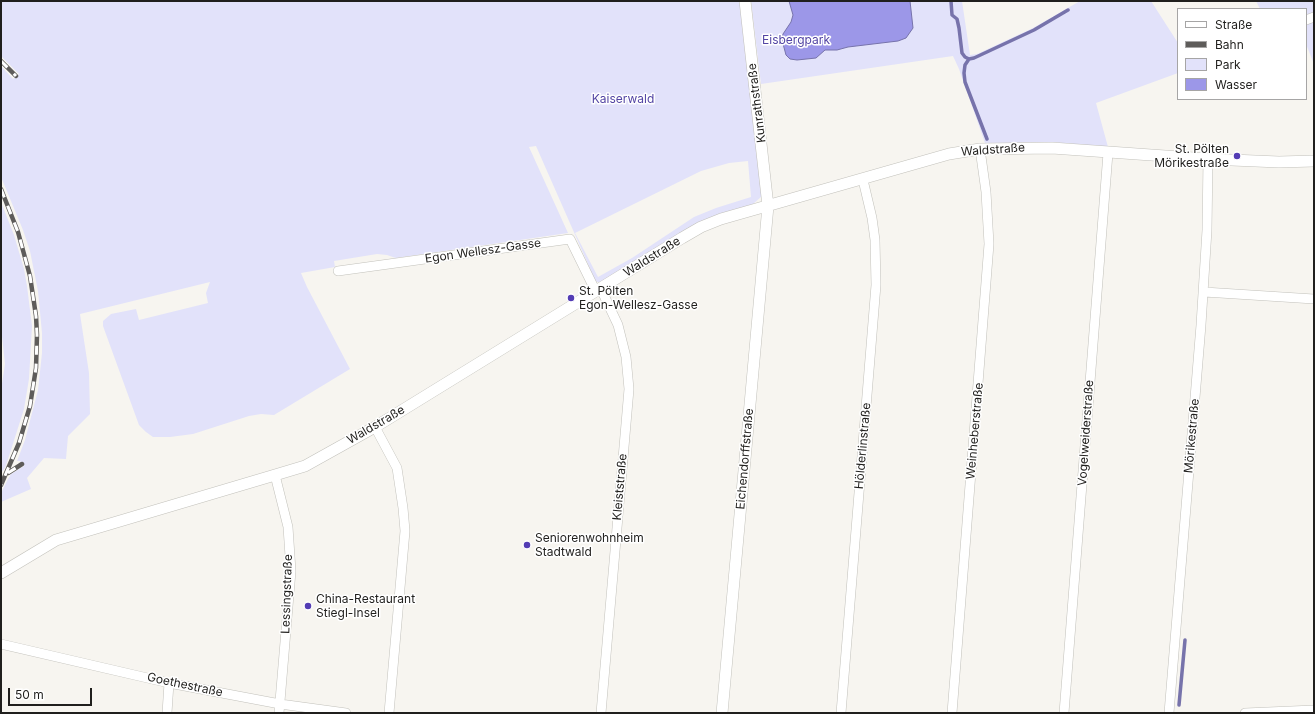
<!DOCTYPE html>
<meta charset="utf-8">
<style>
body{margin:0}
#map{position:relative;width:1315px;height:714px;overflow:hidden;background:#f7f5f0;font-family:Inter,sans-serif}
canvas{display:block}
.frame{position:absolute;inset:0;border:2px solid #201f1d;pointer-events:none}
.legend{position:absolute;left:1177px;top:8px;width:130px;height:92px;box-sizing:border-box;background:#fff;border:1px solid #a6a5a5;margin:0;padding:5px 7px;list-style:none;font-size:12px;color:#201f1d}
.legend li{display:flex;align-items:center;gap:8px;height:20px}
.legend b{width:20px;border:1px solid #a6a5a5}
.scale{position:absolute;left:8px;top:688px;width:84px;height:18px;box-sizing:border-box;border:2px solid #201f1d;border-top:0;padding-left:5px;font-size:12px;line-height:14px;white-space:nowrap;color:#201f1d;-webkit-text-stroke:3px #fff;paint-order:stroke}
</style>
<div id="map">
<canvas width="1315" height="714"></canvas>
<div class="frame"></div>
<ul class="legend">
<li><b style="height:5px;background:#fff"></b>Straße</li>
<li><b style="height:5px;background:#5e5c5a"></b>Bahn</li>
<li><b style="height:11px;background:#e2e2fa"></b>Park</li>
<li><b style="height:11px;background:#9c97e8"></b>Wasser</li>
</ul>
<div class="scale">50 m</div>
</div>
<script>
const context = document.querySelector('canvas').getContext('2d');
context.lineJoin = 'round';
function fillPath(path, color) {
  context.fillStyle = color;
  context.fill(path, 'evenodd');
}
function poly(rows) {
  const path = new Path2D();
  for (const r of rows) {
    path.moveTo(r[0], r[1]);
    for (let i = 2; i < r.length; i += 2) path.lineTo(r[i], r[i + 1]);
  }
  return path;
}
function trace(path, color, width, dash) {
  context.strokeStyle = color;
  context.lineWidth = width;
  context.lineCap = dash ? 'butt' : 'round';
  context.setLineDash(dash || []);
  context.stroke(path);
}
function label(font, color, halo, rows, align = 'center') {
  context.font = font + ' Inter,sans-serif';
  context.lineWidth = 3;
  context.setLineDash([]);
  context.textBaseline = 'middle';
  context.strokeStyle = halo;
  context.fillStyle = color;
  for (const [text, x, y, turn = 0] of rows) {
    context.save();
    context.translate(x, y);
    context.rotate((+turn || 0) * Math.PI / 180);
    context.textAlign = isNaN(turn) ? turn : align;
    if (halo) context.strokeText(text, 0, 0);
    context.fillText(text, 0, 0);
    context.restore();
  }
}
fillPath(poly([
 [1,1,740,1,762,192,761,197,753,204,699,222,604,281,601,282,597,282,595,280,536,146,529,147,568,233,396,258,387,255,377,254,334,261,335,267,301,273,307,287,350,369,274,415,261,414,249,416,193,434,170,437,153,437,146,432,139,425,103,326,103,321,111,314,136,309,139,320,208,303,206,293,210,282,80,314,89,373,90,414,68,436,66,459,44,458,27,478,31,489,1,502,1,493,8,479,11,474,24,466,20,461,17,461,25,440,38,390,42,353,42,333,38,291,30,251,23,230,1,177,1,66,13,79,19,74,1,56],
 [748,161,751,197,716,208,694,217,632,258,598,277,575,233,701,171,729,163],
 [751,1,962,1,970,55,977,54,1033,28,1080,1,1151,1,1178,43,1178,73,1096,103,1108,147,1052,142,985,143,959,69,953,56,761,84],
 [1256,1,1314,1,1314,64,1306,44,1306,9,1260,9],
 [1,202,14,235,24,269,27,286,32,326,29,379,24,409,10,453,5,468,1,473,1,390,5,364,1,327]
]), '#e2e2fa');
const water = poly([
 [789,1,910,1,913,28,906,38,898,41,848,47,837,50,825,50,816,58,797,60,790,59,786,55,782,40,783,34,791,22,793,15,789,1]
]);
fillPath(water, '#9c97e8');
trace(water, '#7773ab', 1);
trace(poly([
 [951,1,952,15,957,19,959,28,962,53,965,57,969,59,974,58,1034,30,1068,10],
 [969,59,965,65,964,73,965,82,987,139],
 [1179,705,1185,640]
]), '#7773ab', 3.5);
const minor = poly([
 [1306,20,1314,17],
 [338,271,570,239,596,292],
 [1204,292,1314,299],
 [375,427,397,468,403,508,405,531,389,713],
 [275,475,288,527,291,571,279,713],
 [1,644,169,683,280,704,346,713],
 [167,713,169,683],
 [601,713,629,389,626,357,618,325,601,289],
 [841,713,876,285,875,240,872,218,863,180],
 [952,713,989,244,986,192,980,149],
 [1064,713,1108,153],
 [1169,713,1201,325,1207,230,1208,159],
 [1245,713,1314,710]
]);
const tertiary = poly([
 [1,573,56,540,275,475,305,466,375,427,682,238,701,227,721,219,949,154,980,149,1052,148,1208,159,1279,162,1314,161],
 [722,713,768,206,745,1]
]);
trace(minor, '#c2c1bb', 10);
trace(tertiary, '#c2c1bb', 12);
trace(minor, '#fff', 9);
trace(tertiary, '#fff', 11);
const rail = poly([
 [1,61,16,76],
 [1,189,18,232,30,276,36,316,37,335,36,368,30,406,19,443,1,485],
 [8,473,22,464]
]);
trace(rail, '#5e5c5a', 4.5);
trace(rail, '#fff', 3, [9]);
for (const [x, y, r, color] of [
 [1237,156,4,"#533cb4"],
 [571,298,4,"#533cb4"],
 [527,545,4,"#533cb4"],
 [308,606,4,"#533cb4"]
]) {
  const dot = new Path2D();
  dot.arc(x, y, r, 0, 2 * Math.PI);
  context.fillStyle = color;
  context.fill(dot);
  trace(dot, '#fff', 1.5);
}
label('12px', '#5345a4', '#fff', [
 ["Eisbergpark",796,40],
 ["Kaiserwald",623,99]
]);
label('12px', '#201f1d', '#fff', [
 ["Kunrathstraße",757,103,-97],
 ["Waldstraße",993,150,-4],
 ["Egon Wellesz-Gasse",483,251,-8],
 ["Waldstraße",652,257,-32],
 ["Waldstraße",376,425,-30],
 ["Weinheberstraße",975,431,-85],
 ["Vogelweiderstraße",1086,433,-86],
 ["Mörikestraße",1192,436,-85],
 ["Hölderlinstraße",863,446,-85],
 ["Eichendorffstraße",745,459,-85],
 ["Kleiststraße",620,487,-85],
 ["Lessingstraße",287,594,-88],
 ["Goethestraße",185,685,12]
]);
label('12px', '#201f1d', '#fff', [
 ["St. Pölten",1229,149,"right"],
 ["Mörikestraße",1229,163,"right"],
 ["St. Pölten",579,291],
 ["Egon-Wellesz-Gasse",579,305],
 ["Seniorenwohnheim",535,538],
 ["Stadtwald",535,552],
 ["China-Restaurant",316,599],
 ["Stiegl-Insel",316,613]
], 'left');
</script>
